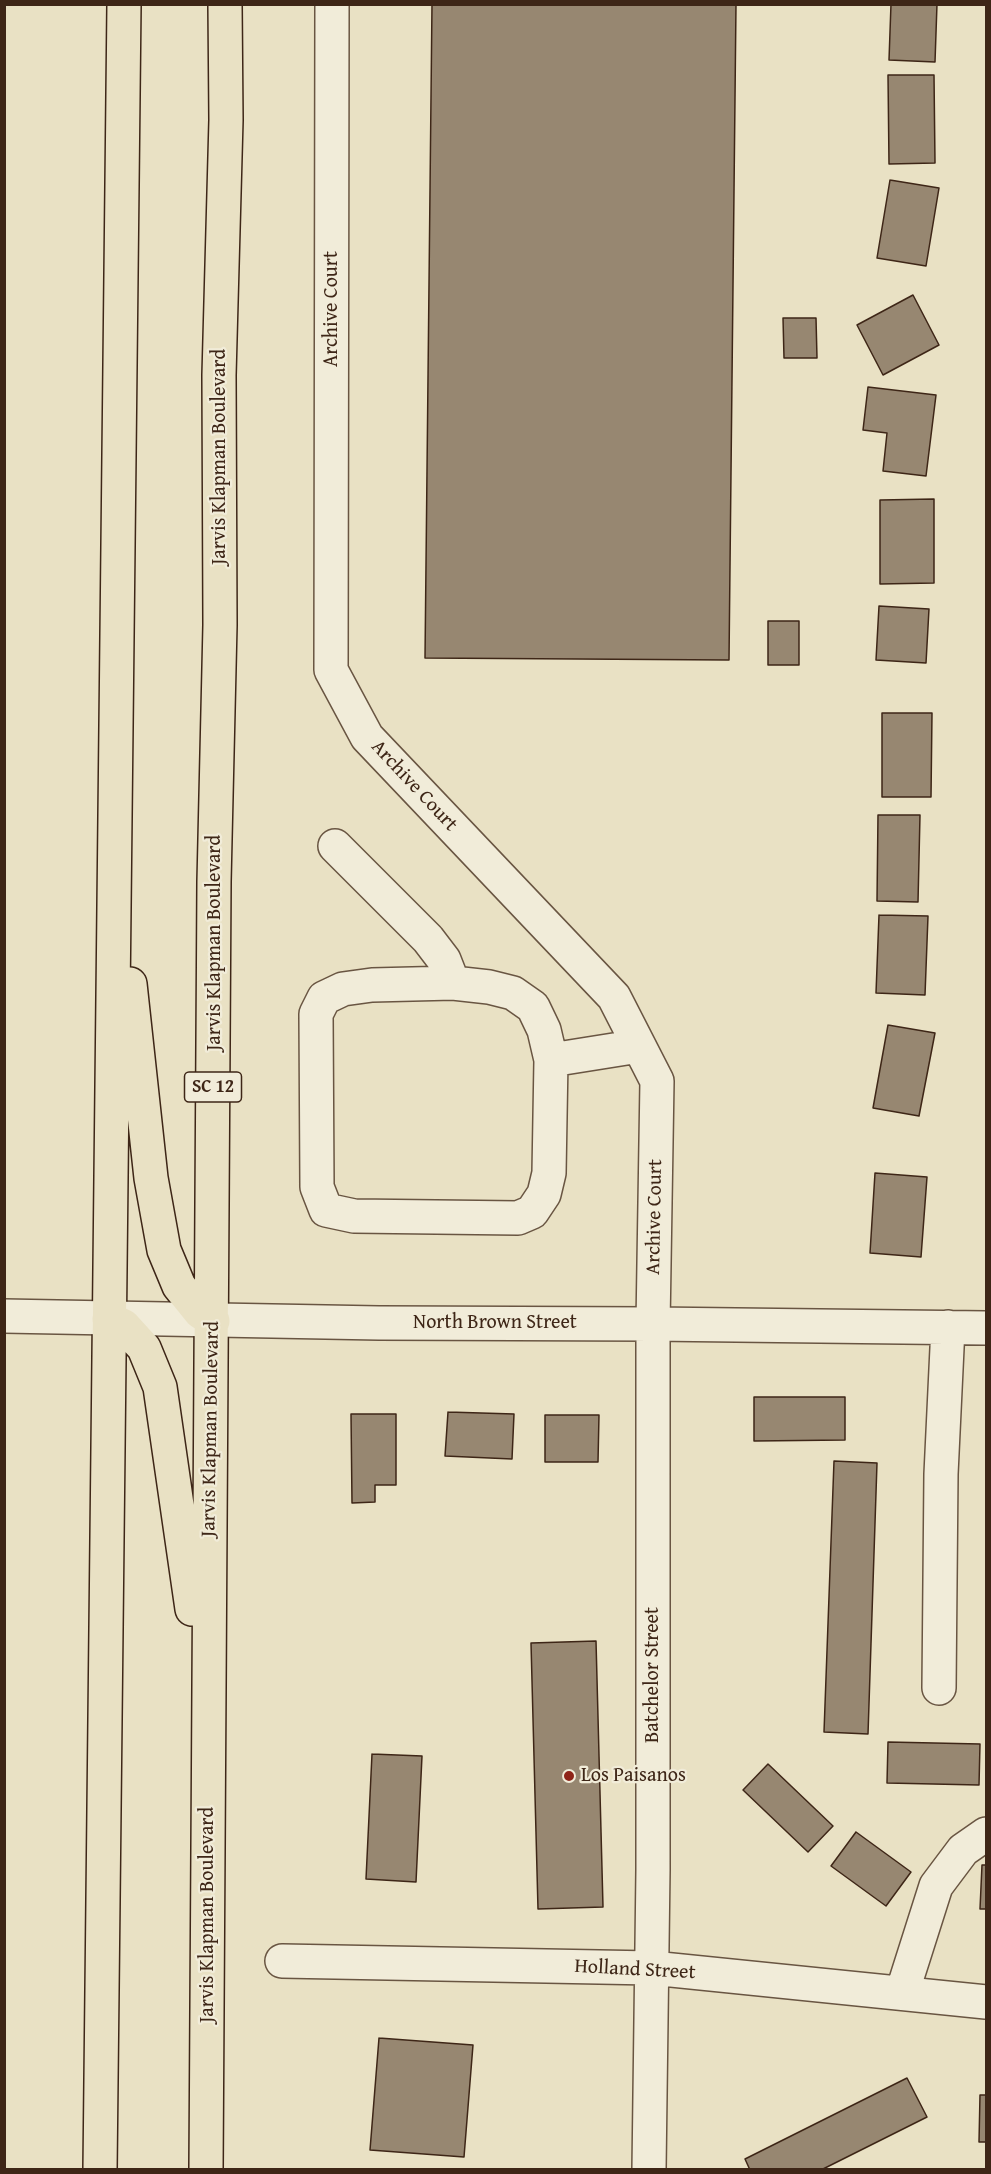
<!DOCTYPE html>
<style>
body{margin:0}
#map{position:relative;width:991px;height:2174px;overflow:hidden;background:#e9e1c4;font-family:"Gentium Book Plus",serif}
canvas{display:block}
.frame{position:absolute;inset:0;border:6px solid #3e2617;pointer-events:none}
</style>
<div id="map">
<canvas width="991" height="2174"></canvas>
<div class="frame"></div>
</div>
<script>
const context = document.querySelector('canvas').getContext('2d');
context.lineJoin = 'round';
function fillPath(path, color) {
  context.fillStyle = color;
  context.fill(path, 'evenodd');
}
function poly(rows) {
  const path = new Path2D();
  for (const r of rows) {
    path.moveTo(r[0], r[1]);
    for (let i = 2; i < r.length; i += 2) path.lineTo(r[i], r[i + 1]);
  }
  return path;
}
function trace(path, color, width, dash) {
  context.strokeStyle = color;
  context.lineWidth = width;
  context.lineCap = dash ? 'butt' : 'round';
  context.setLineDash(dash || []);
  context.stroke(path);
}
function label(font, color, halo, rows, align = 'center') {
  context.font = font + ' "Gentium Book Plus",serif';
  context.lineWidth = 4.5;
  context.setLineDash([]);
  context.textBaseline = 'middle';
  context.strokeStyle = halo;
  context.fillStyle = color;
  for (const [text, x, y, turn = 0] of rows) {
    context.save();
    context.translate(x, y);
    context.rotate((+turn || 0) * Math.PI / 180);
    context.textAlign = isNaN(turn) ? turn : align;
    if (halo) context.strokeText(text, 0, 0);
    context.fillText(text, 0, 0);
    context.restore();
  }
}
const building = poly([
 [432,4,736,4,729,660,425,658,432,4],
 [891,4,937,4,935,62,889,60,891,4],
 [888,75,934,75,935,163,889,164,888,75],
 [890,180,939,188,926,266,877,258,890,180],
 [913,295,939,345,883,375,857,325,913,295],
 [783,318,816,318,817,358,784,358,783,318],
 [868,387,936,395,926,476,883,471,887,433,863,430,868,387],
 [934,499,934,583,880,584,880,500,934,499],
 [879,606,929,609,926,663,876,660,879,606],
 [768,621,799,621,799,665,768,665,768,621],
 [882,713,932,713,931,797,882,797,882,713],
 [878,815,920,815,918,902,877,901,878,815],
 [879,915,928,916,925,995,876,993,879,915],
 [888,1025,935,1033,919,1116,873,1108,888,1025],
 [875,1173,927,1177,921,1257,870,1253,875,1173],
 [754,1397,845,1397,845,1440,754,1441,754,1397],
 [448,1412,514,1414,512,1459,445,1456,448,1412],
 [351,1414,396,1414,396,1485,375,1485,375,1502,352,1503,351,1414],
 [545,1415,599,1415,598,1462,545,1462,545,1415],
 [834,1461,877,1463,868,1734,824,1732,834,1461],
 [596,1641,603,1907,538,1909,531,1643,596,1641],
 [888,1742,980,1744,979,1785,887,1783,888,1742],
 [372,1754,422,1756,416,1882,366,1879,372,1754],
 [768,1764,833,1826,808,1852,743,1790,768,1764],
 [856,1832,911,1872,886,1906,831,1866,856,1832],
 [982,1865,986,1865,986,1909,980,1909,982,1865],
 [379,2038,473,2045,464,2157,370,2150,379,2038],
 [907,2078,927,2117,821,2170,750,2170,745,2159,907,2078],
 [980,2095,986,2095,986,2142,979,2142,980,2095]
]);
fillPath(building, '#978771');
trace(building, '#3e2617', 1.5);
const minor = poly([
 [332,4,331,670,367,737,614,997,657,1081,653,1324,653,1870,649,2170],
 [335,846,428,939,444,960,453,983],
 [453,983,489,987,513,993,533,1007,544,1030,551,1060,549,1173,544,1194,532,1212,518,1218,354,1216,326,1210,317,1187,316,1014,324,998,343,989,372,985,453,983],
 [551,1060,639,1046],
 [4,1316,379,1323,653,1324,986,1328],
 [939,1688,941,1474,948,1327],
 [282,1961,652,1968,986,2002],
 [902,1993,936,1886,963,1850,986,1834]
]);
const highway = poly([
 [130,984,151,1178,164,1250,179,1286,200,1312,213,1321],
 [109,1319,124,1326,144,1348,160,1387,192,1609],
 [100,2170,124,4],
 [206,2170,214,882,220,625,219,375,226,120,225,4]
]);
trace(minor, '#695542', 36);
trace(highway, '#3e2617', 36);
trace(minor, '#f1ecd9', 33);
trace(highway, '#e9e1c4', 33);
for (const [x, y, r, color] of [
 [569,1776,6,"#8f2418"]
]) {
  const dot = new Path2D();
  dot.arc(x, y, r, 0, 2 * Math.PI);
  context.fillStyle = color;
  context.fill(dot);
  trace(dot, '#f1ecd9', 2);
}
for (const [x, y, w] of [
 [213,1087,57]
]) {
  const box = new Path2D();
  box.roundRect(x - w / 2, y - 15, w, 30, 4.5);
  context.fillStyle = '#f1ecd9';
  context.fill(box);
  trace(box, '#3e2617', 1.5);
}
label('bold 18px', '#3e2617', null, [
 ["SC 12",213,1087]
]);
label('20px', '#3e2617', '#f1ecd9', [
 ["Archive Court",332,309,-90],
 ["Jarvis Klapman Boulevard",220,457,-90],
 ["Archive Court",414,786,47],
 ["Jarvis Klapman Boulevard",215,943,-90],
 ["Archive Court",655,1217,-89],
 ["North Brown Street",495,1323],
 ["Jarvis Klapman Boulevard",211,1429,-89],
 ["Batchelor Street",653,1675,-90],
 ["Jarvis Klapman Boulevard",208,1915,-90],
 ["Holland Street",635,1970,3]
]);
label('20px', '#3e2617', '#f1ecd9', [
 ["Los Paisanos",581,1776]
], 'left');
</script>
